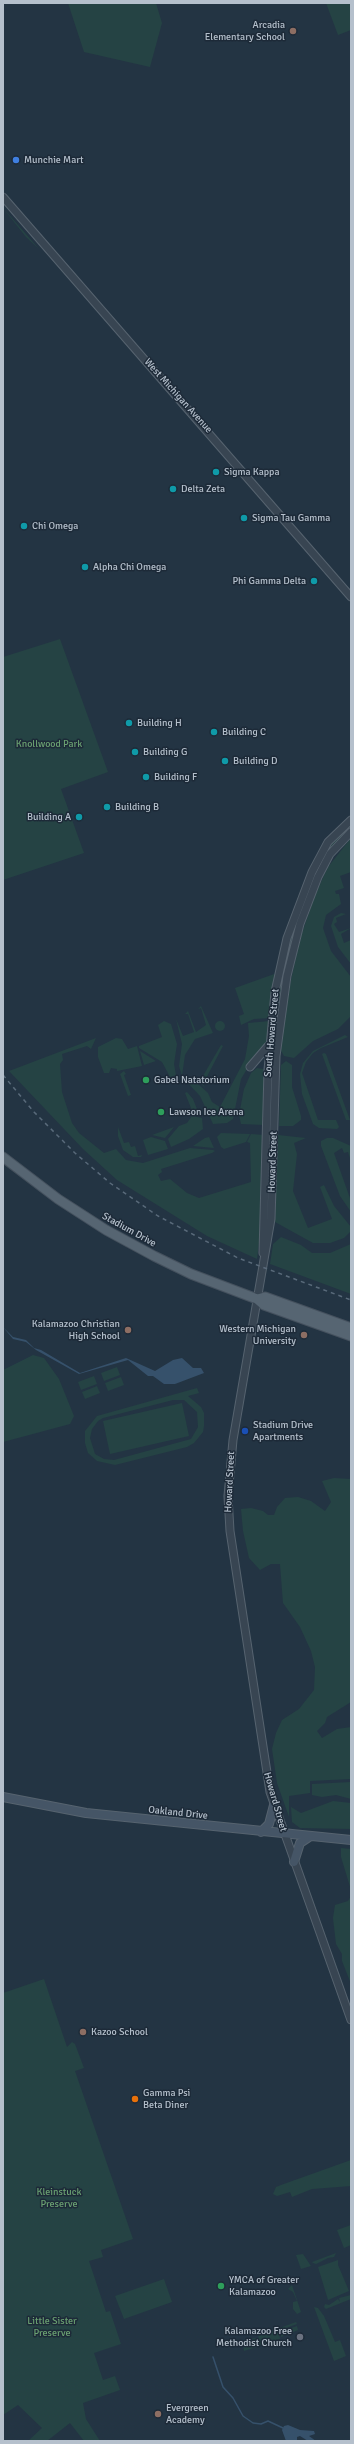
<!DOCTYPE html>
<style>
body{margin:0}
#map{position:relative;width:354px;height:2444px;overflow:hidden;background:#233443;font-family:Signika,sans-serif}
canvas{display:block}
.frame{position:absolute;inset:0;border:4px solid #b5c0cc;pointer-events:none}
</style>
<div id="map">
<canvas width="354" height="2444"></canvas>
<div class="frame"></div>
</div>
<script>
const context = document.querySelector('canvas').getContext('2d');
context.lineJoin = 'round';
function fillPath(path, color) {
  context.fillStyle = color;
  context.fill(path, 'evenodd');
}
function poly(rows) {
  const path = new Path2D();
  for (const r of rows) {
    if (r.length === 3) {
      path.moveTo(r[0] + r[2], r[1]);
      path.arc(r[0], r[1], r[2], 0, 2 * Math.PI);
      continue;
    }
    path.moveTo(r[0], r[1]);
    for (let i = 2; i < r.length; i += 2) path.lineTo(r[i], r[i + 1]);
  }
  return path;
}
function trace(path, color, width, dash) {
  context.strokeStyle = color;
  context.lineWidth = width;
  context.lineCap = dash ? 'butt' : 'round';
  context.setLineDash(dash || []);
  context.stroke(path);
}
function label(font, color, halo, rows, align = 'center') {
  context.font = font + ' Signika,sans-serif';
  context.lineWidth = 3;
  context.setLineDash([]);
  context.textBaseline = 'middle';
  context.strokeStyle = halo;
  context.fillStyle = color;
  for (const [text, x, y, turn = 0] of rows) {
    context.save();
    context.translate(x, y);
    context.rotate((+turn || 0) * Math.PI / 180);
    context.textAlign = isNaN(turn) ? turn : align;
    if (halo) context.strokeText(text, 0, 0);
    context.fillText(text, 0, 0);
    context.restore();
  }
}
fillPath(poly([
 [68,3,156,3,162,23,150,67,84,52],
 [326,3,351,3,351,30,338,35],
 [3,208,11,217,39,249,26,237],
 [60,639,108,772,61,789,84,853,3,880,3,657],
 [351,823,351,826,325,857,284,974,275,1049,269,1185,272,1047,280,982,290,940,309,885,332,842],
 [351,838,351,872,340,876,344,888,335,891,336,894,339,894,341,904,326,915,323,928,331,951,351,977,351,1016,338,1029,313,1041,294,1058,284,1056,280,1049,286,1003,300,939,315,895,328,867],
 [341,913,346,914,336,918,337,922,334,924,339,932,351,928,341,934,344,943,351,940,351,964,338,947,331,926,334,917],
 [277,973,270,1018,254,1019,241,1025,239,1016,244,1014,235,988],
 [201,1006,213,1033,195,1039,185,1055,182,1076,179,1066,182,1044,176,1019,183,1036,194,1032,188,1014,185,1014,188,1011,196,1032,206,1025,201,1008,198,1009],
 [164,1021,171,1024,177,1044,174,1064,176,1075,170,1077,162,1062,139,1048,139,1046,162,1037,158,1025],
 [270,1021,266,1048,250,1064,241,1079,233,1119,227,1123,213,1124,200,1096,185,1080,190,1079,197,1083,208,1093,212,1102,220,1107,245,1059,249,1036,248,1023],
 [220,1026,5],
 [345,1035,348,1037,321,1048,313,1053,306,1062,302,1073,318,1120,336,1120,339,1127,337,1129,319,1128,313,1124,302,1094,300,1074,303,1063,313,1051],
 [96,1038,91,1049,87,1046,62,1054,63,1060,60,1064,62,1092,72,1123,79,1133,104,1153,116,1149,126,1160,143,1163,190,1148,213,1150,215,1151,212,1153,161,1169,162,1172,158,1175,161,1181,170,1179,187,1193,199,1198,251,1182,250,1143,247,1142,251,1134,264,1135,261,1227,257,1259,207,1236,117,1180,83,1149,9,1071],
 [116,1038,122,1039,128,1049,137,1046,142,1066,117,1071,117,1069,111,1068,109,1073,104,1073,98,1057,98,1047],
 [221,1045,223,1046,203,1084,205,1088,197,1079,200,1081],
 [140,1051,156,1061,144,1065],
 [324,1053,326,1054,350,1120,346,1120,322,1054],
 [286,1061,292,1065,292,1087,301,1116,301,1120,293,1126,279,1126,281,1065],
 [257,1068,263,1069,266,1073,264,1125,241,1124,239,1115,244,1089,251,1073],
 [124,1071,126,1074,124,1075,131,1095,128,1096,120,1074],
 [187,1092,193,1099,199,1114,193,1113,185,1093],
 [192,1116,202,1118,203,1129,189,1139,171,1147,168,1139,179,1126,187,1123],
 [118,1127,124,1143,129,1142,131,1147,135,1146,138,1156,142,1155,141,1157,133,1157,123,1150,118,1136],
 [174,1127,165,1138,152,1135],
 [221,1133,250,1134,246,1142,224,1149,221,1147,217,1137],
 [278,1135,306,1138,294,1143,297,1154,293,1191,308,1228,332,1219,320,1187,324,1185,334,1206,351,1227,350,1232,344,1238,330,1243,313,1243,275,1222],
 [151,1137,165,1141,168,1149,148,1155,143,1140],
 [209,1137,214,1148,193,1146,205,1138],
 [327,1138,333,1138,351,1146,351,1161,348,1152,344,1153,342,1148,334,1153,351,1201,351,1212,340,1196,321,1146,321,1141],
 [281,1237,301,1245,312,1253,330,1253,351,1244,351,1294,270,1264,273,1244],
 [33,1355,44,1358,59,1379,74,1416,70,1424,3,1442,3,1370],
 [117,1367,120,1375,104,1381,101,1373],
 [94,1376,97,1384,81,1390,78,1382],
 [121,1377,124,1385,108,1391,105,1383],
 [97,1386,100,1393,85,1399,82,1392],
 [197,1388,199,1393,188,1396,201,1407,204,1413,204,1426,203,1432,194,1443,187,1447,115,1465,97,1461,88,1453,85,1443,85,1431,97,1416],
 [173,1400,184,1400,197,1412,198,1427,191,1439,114,1460,104,1459,95,1454,90,1438,92,1429,98,1421,103,1418],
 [182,1403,189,1436,110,1454,103,1421],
 [334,1478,351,1479,351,1702,327,1717,325,1723,317,1731,322,1738,337,1729,351,1727,351,1779,310,1781,310,1793,289,1796,289,1817,277,1783,272,1749,276,1733,282,1720,299,1709,314,1690,315,1667,311,1651,300,1627,283,1603,280,1564,271,1564,260,1570,249,1558,243,1531,241,1509,251,1508,263,1511,268,1515,274,1515,277,1507,285,1498,298,1497,311,1501,325,1511,331,1502,322,1481],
 [351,1782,351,1799,336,1795,322,1797,312,1795,312,1784],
 [333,1801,351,1803,351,1829,300,1828,292,1822,291,1807,301,1813],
 [341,1848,351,1849,351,1890,341,1857],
 [351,1896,351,1984,342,1961,342,1954,336,1944,333,1918,335,1905,348,1901],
 [44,1979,67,2047,72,2042,75,2044,84,2068,75,2071,133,2239,101,2250,103,2257,89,2261,106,2312,110,2311,121,2344,94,2353,103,2380,115,2376,120,2390,83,2403,86,2419,100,2441,84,2441,70,2423,47,2441,28,2441,42,2428,18,2405,3,2415,3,1993],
 [351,2160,351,2186,312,2189,292,2197,290,2192,277,2196,273,2194,276,2187,281,2185],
 [351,2225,351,2245,344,2248,337,2230],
 [336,2253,334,2257,328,2258,316,2264,313,2263,310,2260,312,2262],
 [303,2254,311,2266,301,2269,296,2255],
 [338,2260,338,2265,349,2291,328,2300,318,2267],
 [164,2279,172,2302,124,2319,115,2296],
 [292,2285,301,2312,297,2314,293,2309,293,2302,297,2301,293,2292,288,2289],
 [351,2295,351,2299,326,2309,324,2307,325,2304,329,2305,338,2299,340,2302,339,2298],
 [314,2307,318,2308,324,2316,335,2342,340,2340,346,2356,334,2361],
 [296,2322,297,2324,275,2332,279,2333,280,2339,244,2351,243,2342,254,2338,259,2339,258,2336],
 [297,2326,298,2330,281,2337,280,2332]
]), '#254344');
fillPath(poly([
 [3,1327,13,1337,26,1340,34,1348,41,1350,80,1373,126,1358,155,1371,173,1360,182,1358,193,1368,201,1368,204,1373,175,1384,164,1384,153,1376,148,1376,128,1360,79,1374,36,1350,26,1342,13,1339],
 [288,2425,300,2430,314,2431,315,2434,309,2436,316,2441,308,2441,300,2436,297,2437,297,2441,286,2441,282,2430,284,2426]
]), '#36516b');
trace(poly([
 [213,2357,223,2387,233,2398,243,2416,253,2423,261,2424,268,2421,283,2428]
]), '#36516b', 1.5);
const tertiary = poly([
 [3,197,351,597],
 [351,832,330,854,318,877,300,924,287,976,276,1056,271,1219,233,1440,228,1496,230,1531,270,1792,351,2020],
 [250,1067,268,1046],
 [263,1253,268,1070,275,992,287,938,312,872,328,842,351,820]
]);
const secondary = poly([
 [3,1797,86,1813,351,1840],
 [261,1832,269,1824,274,1805],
 [294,1862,300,1843,309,1837]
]);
const primary = poly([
 [3,1157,58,1199,106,1230,154,1256,191,1274,257,1299,264,1305,351,1336],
 [257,1299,265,1297,351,1328]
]);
trace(tertiary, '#56636f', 9);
trace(secondary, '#56636f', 10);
trace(primary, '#45515e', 11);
trace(tertiary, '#384552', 7);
trace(secondary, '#455566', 8);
trace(primary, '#566572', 9);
trace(poly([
 [3,1075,34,1112,75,1153,110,1183,158,1216,238,1258,351,1300]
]), '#596a7a', 1.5, [4, 4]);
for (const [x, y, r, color] of [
 [293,31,4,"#8d6e63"],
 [16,160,4,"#3f7fe0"],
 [216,472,4,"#0f9aa8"],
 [173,489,4,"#0f9aa8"],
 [244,518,4,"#0f9aa8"],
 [24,526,4,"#0f9aa8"],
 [85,567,4,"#0f9aa8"],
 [314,581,4,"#0f9aa8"],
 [129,723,4,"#0f9aa8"],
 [214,732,4,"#0f9aa8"],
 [135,752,4,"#0f9aa8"],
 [225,761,4,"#0f9aa8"],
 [146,777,4,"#0f9aa8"],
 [107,807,4,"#0f9aa8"],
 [79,817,4,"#0f9aa8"],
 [146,1080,4,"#2e9e5b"],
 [161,1112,4,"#2e9e5b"],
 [128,1330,4,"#8d6e63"],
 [304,1335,4,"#8d6e63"],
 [245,1431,4,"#1a4fb4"],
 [83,2032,4,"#8d6e63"],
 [135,2099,4,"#e8710a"],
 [221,2286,4,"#2e9e5b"],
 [300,2337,4,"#6b7280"],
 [158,2414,4,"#8d6e63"]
]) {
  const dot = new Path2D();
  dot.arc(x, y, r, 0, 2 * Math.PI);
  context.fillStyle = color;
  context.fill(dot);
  trace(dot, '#1d2a38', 1.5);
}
label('10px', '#b5c0cc', '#1d2a38', [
 ["Arcadia",285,25,"right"],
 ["Elementary School",285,37,"right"],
 ["Munchie Mart",24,160],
 ["Sigma Kappa",224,472],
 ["Delta Zeta",181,489],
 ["Sigma Tau Gamma",252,518],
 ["Chi Omega",32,526],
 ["Alpha Chi Omega",93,567],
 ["Phi Gamma Delta",306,581,"right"],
 ["Building H",137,723],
 ["Building C",222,732],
 ["Building G",143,752],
 ["Building D",233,761],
 ["Building F",154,777],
 ["Building B",115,807],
 ["Building A",71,817,"right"],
 ["Gabel Natatorium",154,1080],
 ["Lawson Ice Arena",169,1112],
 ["Kalamazoo Christian",120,1324,"right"],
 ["High School",120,1336,"right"],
 ["Western Michigan",296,1329,"right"],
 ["University",296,1341,"right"],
 ["Stadium Drive",253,1425],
 ["Apartments",253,1437],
 ["Kazoo School",91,2032],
 ["Gamma Psi",143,2093],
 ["Beta Diner",143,2105],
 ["YMCA of Greater",229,2280],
 ["Kalamazoo",229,2292],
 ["Kalamazoo Free",292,2331,"right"],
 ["Methodist Church",292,2343,"right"],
 ["Evergreen",166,2408],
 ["Academy",166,2420]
], 'left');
label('10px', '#b5c0cc', '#1d2a38', [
 ["West Michigan Avenue",178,396,48],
 ["South Howard Street",272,1033,-85],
 ["Howard Street",273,1162,-88],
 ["Stadium Drive",129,1230,29],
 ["Howard Street",230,1482,-87],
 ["Howard Street",275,1802,74],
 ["Oakland Drive",178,1813,6]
]);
label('10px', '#6aa071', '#1d2a38', [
 ["Knollwood Park",49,744],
 ["Kleinstuck",59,2192],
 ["Preserve",59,2204],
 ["Little Sister",52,2321],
 ["Preserve",52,2333]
]);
</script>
